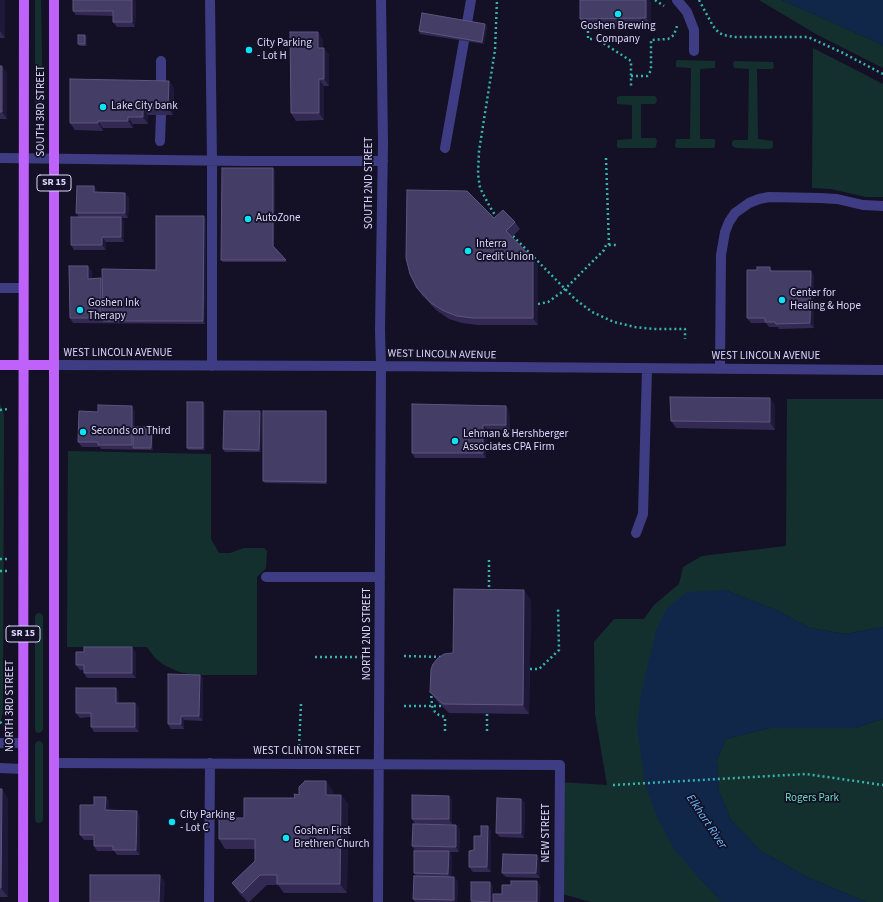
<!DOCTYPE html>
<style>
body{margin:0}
canvas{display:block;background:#141026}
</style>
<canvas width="883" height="902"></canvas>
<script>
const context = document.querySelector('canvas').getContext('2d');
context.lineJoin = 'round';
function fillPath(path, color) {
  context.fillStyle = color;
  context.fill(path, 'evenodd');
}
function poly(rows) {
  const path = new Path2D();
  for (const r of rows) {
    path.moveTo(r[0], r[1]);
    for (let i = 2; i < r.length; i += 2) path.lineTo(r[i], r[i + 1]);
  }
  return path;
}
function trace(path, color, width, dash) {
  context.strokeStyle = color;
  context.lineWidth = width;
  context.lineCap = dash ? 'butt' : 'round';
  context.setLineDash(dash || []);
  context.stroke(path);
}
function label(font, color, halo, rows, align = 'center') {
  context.font = font + ' "Source Sans 3",sans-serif';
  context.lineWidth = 3.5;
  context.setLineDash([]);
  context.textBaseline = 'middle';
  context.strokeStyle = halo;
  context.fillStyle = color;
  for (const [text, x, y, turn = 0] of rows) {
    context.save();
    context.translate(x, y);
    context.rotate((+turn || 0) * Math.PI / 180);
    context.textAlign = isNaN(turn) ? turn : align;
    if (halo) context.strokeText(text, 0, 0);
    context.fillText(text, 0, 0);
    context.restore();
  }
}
fillPath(poly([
 [35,0,41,0,43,113,41,115,39,116,35,113],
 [759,0,782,0,876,42,883,46,883,68,816,34],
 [813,48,883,84,883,197,866,197,831,189,812,188],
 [678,60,715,61,715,68,700,69,700,139,714,139,715,140,715,146,714,148,678,148,675,147,676,139,690,139,691,68,676,67,676,61],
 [735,61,773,62,774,67,772,69,757,69,758,139,773,141,773,147,770,149,737,148,734,147,732,145,732,142,734,140,748,140,749,69,734,68,733,63],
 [620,96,654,96,656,97,657,101,655,104,641,104,641,138,655,138,657,140,656,147,654,148,619,148,617,147,617,140,632,139,632,105,617,104,617,97],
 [787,399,883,399,883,627,846,634,810,628,776,610,725,590,697,876,722,902,591,902,559,893,559,782,607,785,595,714,594,642,614,619,644,619,654,605,679,584,683,567,702,556,786,546],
 [0,403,4,415,3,712,0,724],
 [68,451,211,454,211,539,219,553,230,553,244,548,264,548,267,551,266,568,257,577,257,675,194,675,179,672,164,665,155,658,147,647,67,647],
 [39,613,42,614,43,617,43,729,42,731,39,733,36,732,35,729,35,617,36,614],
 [883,719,883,902,867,902,809,878,761,851,731,820,719,791,717,760,726,739,770,728,855,728],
 [39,741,42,742,43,745,43,819,42,822,39,823,36,822,35,819,35,745,36,742]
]), '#14302e');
fillPath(poly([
 [782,0,883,0,883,46,876,42],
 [725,590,776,610,810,628,846,634,883,627,883,719,855,728,770,728,726,739,717,760,719,791,731,820,761,851,809,878,867,902,722,902,697,876,673,848,657,817,645,784,637,726,641,693,656,630,666,609,687,592]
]), '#10274a');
trace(poly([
 [655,0,664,6],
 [699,0,713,26,719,33,724,35,734,37,808,37,843,53,883,74],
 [588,26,588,39,597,39,631,61,631,88],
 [631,76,647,76,649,74,651,70,651,40,668,39,674,35,677,26],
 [606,158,609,245],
 [497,218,490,207,480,188,478,174,479,151,495,50,497,0],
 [513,236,575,299,592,312,614,322,635,327,654,329,685,329,685,339],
 [538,304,548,302,562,292,604,250,606,245,617,245],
 [0,410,8,409],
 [0,559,7,559],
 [0,571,7,571],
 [489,592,489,557],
 [404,656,443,657],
 [315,657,363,657],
 [530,669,539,669,559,650,558,607],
 [431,691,432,706,435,712,439,715,445,717,445,731],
 [404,706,441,706],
 [487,714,487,731],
 [0,722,5,726],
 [299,746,301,704],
 [613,785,806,774,883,785]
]), '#34b4aa', 2.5, [2, 3]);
trace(poly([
 [210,0,212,161,212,366],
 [677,0,687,12,694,30,694,51],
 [467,23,471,0],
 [161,88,161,61],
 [160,141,161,115],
 [445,148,464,41],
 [0,158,245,161,383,161],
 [0,288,23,288],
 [54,365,381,366,883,370],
 [720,369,721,255,725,232,729,222,735,213,749,203,759,199,769,197,820,198,837,199,863,205,883,206],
 [636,533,643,514,647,369],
 [266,577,380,577],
 [0,743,23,743],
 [55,763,560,765,559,902],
 [0,768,23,769],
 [209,902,210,763],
 [378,902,381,366,380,330,383,143,381,0]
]), '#3e3d83', 10);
trace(poly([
 [0,365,54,365],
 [23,902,24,0],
 [54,902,54,0]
]), '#be62f9', 10);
fillPath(poly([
 [0,0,5,38,0,38],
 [136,0,135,27,117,27,113,22,113,16,76,15,73,11],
 [580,0,649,0,651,3,651,25,585,26,580,19],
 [487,26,484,44,420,34,419,31],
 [85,35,87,38,87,46,80,46,78,44],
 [323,39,323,48,329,55,329,86,324,86,324,120,296,121,291,113],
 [0,66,2,66,7,73,7,119,0,119],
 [169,81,174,88,173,115,148,115,148,124,133,124,133,128,103,128,103,131,75,130,70,123],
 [273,168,275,171,274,248,287,262,223,262,221,260],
 [94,186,97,191,97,192,125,193,129,198,128,218,121,218,124,222,124,242,106,242,106,250,74,250,71,245,79,217,76,213],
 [494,218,515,222,520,229,512,237,538,266,538,325,478,325,462,323,449,319,436,310,422,295,417,288],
 [206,219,205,324,73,323,70,318,92,271,92,279,102,281,156,270],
 [770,267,772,271,814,276,814,328,779,329,778,327,769,327,766,323,751,323,747,318],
 [205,404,205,450,189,450,187,448],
 [775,405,775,430,676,428,671,421],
 [506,406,509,411,510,430,487,429,486,458,415,458,412,453],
 [135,411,135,427,153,429,153,450,101,449,100,447,82,447,78,442,98,412],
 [260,411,262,414,261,452,225,452,223,449],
 [327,414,327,484,265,483,263,481],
 [531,600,529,714,449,713,437,701,430,692,453,653],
 [136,652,136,678,87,678,84,673,84,670,80,670,76,665],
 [200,675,203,679,203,721,184,720,184,729,171,729,168,724],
 [116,688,119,693,119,703,135,703,139,708,139,732,94,732,91,727,91,717,80,718,76,713],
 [0,789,2,789,8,799,8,897,0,897],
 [333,791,333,795,341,795,348,804,347,893,284,893,278,885,267,885,249,902,248,902,239,893,232,883,255,861,255,849,225,849,219,839,244,818,295,798,299,795],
 [106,797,109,802,109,810,140,816,140,855,117,855,114,851,97,851,94,846,94,840,84,840,80,835,94,805],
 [521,799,525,803,524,838,500,837,496,833],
 [452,800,452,824,415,824,412,819],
 [456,825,460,829,459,852,449,852,452,856,452,877,454,877,458,882,457,902,415,902,413,899,416,876,414,873,415,851,412,846],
 [491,831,491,872,473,872,469,867,474,850,481,836],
 [537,855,540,860,540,878,506,877,502,873],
 [490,882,493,887,493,902,471,902,471,901]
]), '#322a53');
fillPath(poly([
 [0,0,5,0,5,38,0,31],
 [132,0,136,0,135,27,132,22],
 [646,0,649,0,651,3,651,25,646,18],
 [485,24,487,26,484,44,482,42],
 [318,32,323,39,323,55,318,48],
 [85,35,87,38,87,46,85,44],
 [324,48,329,55,329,86,324,79],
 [2,66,7,73,7,119,2,112],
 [319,79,324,86,324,120,319,113],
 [169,81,174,88,173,115,168,108],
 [143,108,148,115,148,124,143,117],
 [128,117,133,124,133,128,128,121],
 [98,121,103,128,103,131,98,123],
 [273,168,275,171,274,248,273,246],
 [94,186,97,191,97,197,94,192],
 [125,193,129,198,128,218,125,213],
 [204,216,206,219,205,324,203,321],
 [121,217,124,222,124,242,121,237],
 [102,237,106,242,106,250,102,245],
 [533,259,538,266,538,325,533,318],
 [88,266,92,271,92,283,88,279],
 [811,271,814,276,814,328,810,323],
 [101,278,104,283,103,321,101,318],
 [770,398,775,405,775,430,770,422],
 [203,402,205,404,205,450,203,448],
 [132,406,135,411,135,448,133,448,132,445],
 [506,406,509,411,510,430,506,425],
 [260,411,262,414,261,452,259,450],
 [326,411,327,414,327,484,326,482],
 [483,425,487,429,486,458,483,453],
 [152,427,153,429,153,450,151,448],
 [524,590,531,600,529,714,523,705],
 [132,647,136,652,136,678,132,673],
 [200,675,203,679,203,721,199,716],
 [116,688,119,693,119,708,116,703],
 [135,703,139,708,139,732,135,727],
 [181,716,184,720,184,729,181,724],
 [326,781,333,791,333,804,326,795],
 [2,789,8,799,8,897,1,888],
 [341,795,348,804,347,893,340,884],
 [449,796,452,800,452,824,449,819],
 [106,797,109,802,109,815,105,810],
 [521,799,525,803,524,838,521,833],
 [137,811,140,816,140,855,136,850],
 [456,825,460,829,459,852,456,847],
 [488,826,491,831,491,872,487,867],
 [449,851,452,856,452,879,448,874],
 [537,855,540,860,540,878,536,873],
 [160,875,165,882,164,902,159,902],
 [454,877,458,882,457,902,455,902,454,900],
 [537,881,541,886,540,902,537,902],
 [490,882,493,887,493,902,490,902]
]), '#1e1839');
const building = poly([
 [73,0,132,0,132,22,113,22,113,11,73,11,73,0],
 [580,0,646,0,646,18,580,19,580,0],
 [422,13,485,24,482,42,419,31,422,13],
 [290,32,318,32,318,48,324,48,324,79,319,79,319,113,291,113,290,32],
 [78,35,85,35,85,44,78,44,78,35],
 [0,66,2,66,2,112,0,112,0,66],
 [70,79,169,81,168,108,143,108,143,117,128,117,128,121,98,121,98,123,70,123,70,79],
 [222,168,273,168,273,246,286,260,221,260,222,168],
 [77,186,94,186,94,192,125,193,125,213,76,213,77,186],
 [407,190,467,191,494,218,503,210,515,222,506,231,533,259,533,318,473,318,457,316,444,311,431,303,417,288,410,274,406,258,407,190],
 [156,216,204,216,203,321,103,321,102,269,156,270,156,216],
 [71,217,121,217,121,237,102,237,102,245,71,245,71,217],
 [69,266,88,266,88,279,101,278,101,318,70,318,69,266],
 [757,267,770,267,770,271,811,271,810,323,776,324,775,322,765,322,765,318,747,318,747,270,757,270,757,267],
 [670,397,770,398,770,422,671,421,670,397],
 [187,402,203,402,203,448,187,448,187,402],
 [412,404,506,406,506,425,483,425,483,453,412,453,412,404],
 [98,405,132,406,132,445,98,445,98,442,78,442,79,411,98,412,98,405],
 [224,411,260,411,259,450,223,449,224,411],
 [263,411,326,411,326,482,263,481,263,411],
 [133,427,152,427,151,448,133,448,133,427],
 [454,589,524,590,523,705,443,704,430,692,431,669,433,664,437,659,444,654,453,653,454,589],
 [84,647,132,647,132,673,84,673,84,665,76,665,76,652,84,652,84,647],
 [168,674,200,675,199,716,181,716,181,724,168,724,168,674],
 [76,688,116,688,116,703,135,703,135,727,91,727,91,713,76,713,76,688],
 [305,781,326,781,326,795,341,795,340,884,277,884,277,875,260,875,242,893,232,883,255,861,255,839,219,839,219,818,244,818,244,798,295,798,294,794,299,795,299,787,305,781],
 [0,789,2,789,1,888,0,888,0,789],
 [412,795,449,796,449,819,412,819,412,795],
 [94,797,106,797,105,810,137,811,136,850,113,850,113,846,94,846,94,835,80,835,80,805,94,805,94,797],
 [497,798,521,799,521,833,496,833,497,798],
 [413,824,456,825,456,847,412,846,413,824],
 [481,826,488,826,487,867,469,867,469,851,474,850,474,836,481,836,481,826],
 [414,851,449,851,448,874,414,873,414,851],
 [503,854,537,855,536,873,502,873,503,854],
 [90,875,160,875,159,902,90,902,90,875],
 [414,876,454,877,454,900,413,899,414,876],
 [511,881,537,881,537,902,493,902,493,894,502,894,502,885,511,885,511,881],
 [471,882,490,882,490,902,471,901,471,882]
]);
fillPath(building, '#443d65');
trace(building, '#5c557d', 1);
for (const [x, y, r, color] of [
 [618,14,4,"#0be3f6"],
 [249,50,4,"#0be3f6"],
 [103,107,4,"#0be3f6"],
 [248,219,4,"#0be3f6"],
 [468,251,4,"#0be3f6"],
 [782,300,4,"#0be3f6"],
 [80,310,4,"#0be3f6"],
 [83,432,4,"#0be3f6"],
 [455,441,4,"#0be3f6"],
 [172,822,4,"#0be3f6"],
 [286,838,4,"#0be3f6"]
]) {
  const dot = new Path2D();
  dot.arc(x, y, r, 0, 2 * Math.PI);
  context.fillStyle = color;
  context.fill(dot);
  trace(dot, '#141026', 1.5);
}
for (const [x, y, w] of [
 [54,183,34],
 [23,634,34]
]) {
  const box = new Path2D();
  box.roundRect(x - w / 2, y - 8, w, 16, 3);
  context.fillStyle = '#141026';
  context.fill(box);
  trace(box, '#dbd7fd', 1);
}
label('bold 10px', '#dbd7fd', null, [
 ["SR 15",54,183],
 ["SR 15",23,634]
]);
label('11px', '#dbd7fd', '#141026', [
 ["Goshen Brewing",618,27,"center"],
 ["Company",618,40,"center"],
 ["City Parking",257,44],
 ["- Lot H",257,57],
 ["Lake City bank",111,107],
 ["AutoZone",256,219],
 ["Interra",476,245],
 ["Credit Union",476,258],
 ["Center for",790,294],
 ["Healing & Hope",790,307],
 ["Goshen Ink",88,304],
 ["Therapy",88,317],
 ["Seconds on Third",91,432],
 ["Lehman & Hershberger",463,435],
 ["Associates CPA Firm",463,448],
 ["City Parking",180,816],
 ["- Lot C",180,829],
 ["Goshen First",294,832],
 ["Brethren Church",294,845]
], 'left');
label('11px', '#dbd7fd', '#141026', [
 ["SOUTH 3RD STREET",42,111,-90],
 ["SOUTH 2ND STREET",370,183,-90],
 ["WEST LINCOLN AVENUE",118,354],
 ["WEST LINCOLN AVENUE",442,355,1],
 ["WEST LINCOLN AVENUE",766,357],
 ["NORTH 2ND STREET",368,634,-90],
 ["NORTH 3RD STREET",11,706,-90],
 ["WEST CLINTON STREET",307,752],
 ["NEW STREET",547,833,-90]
]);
label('11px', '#65dcbb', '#141026', [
 ["Rogers Park",812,799]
]);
label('italic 12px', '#69baf9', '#141026', [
 ["Elkhart River",706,822,56]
]);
</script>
